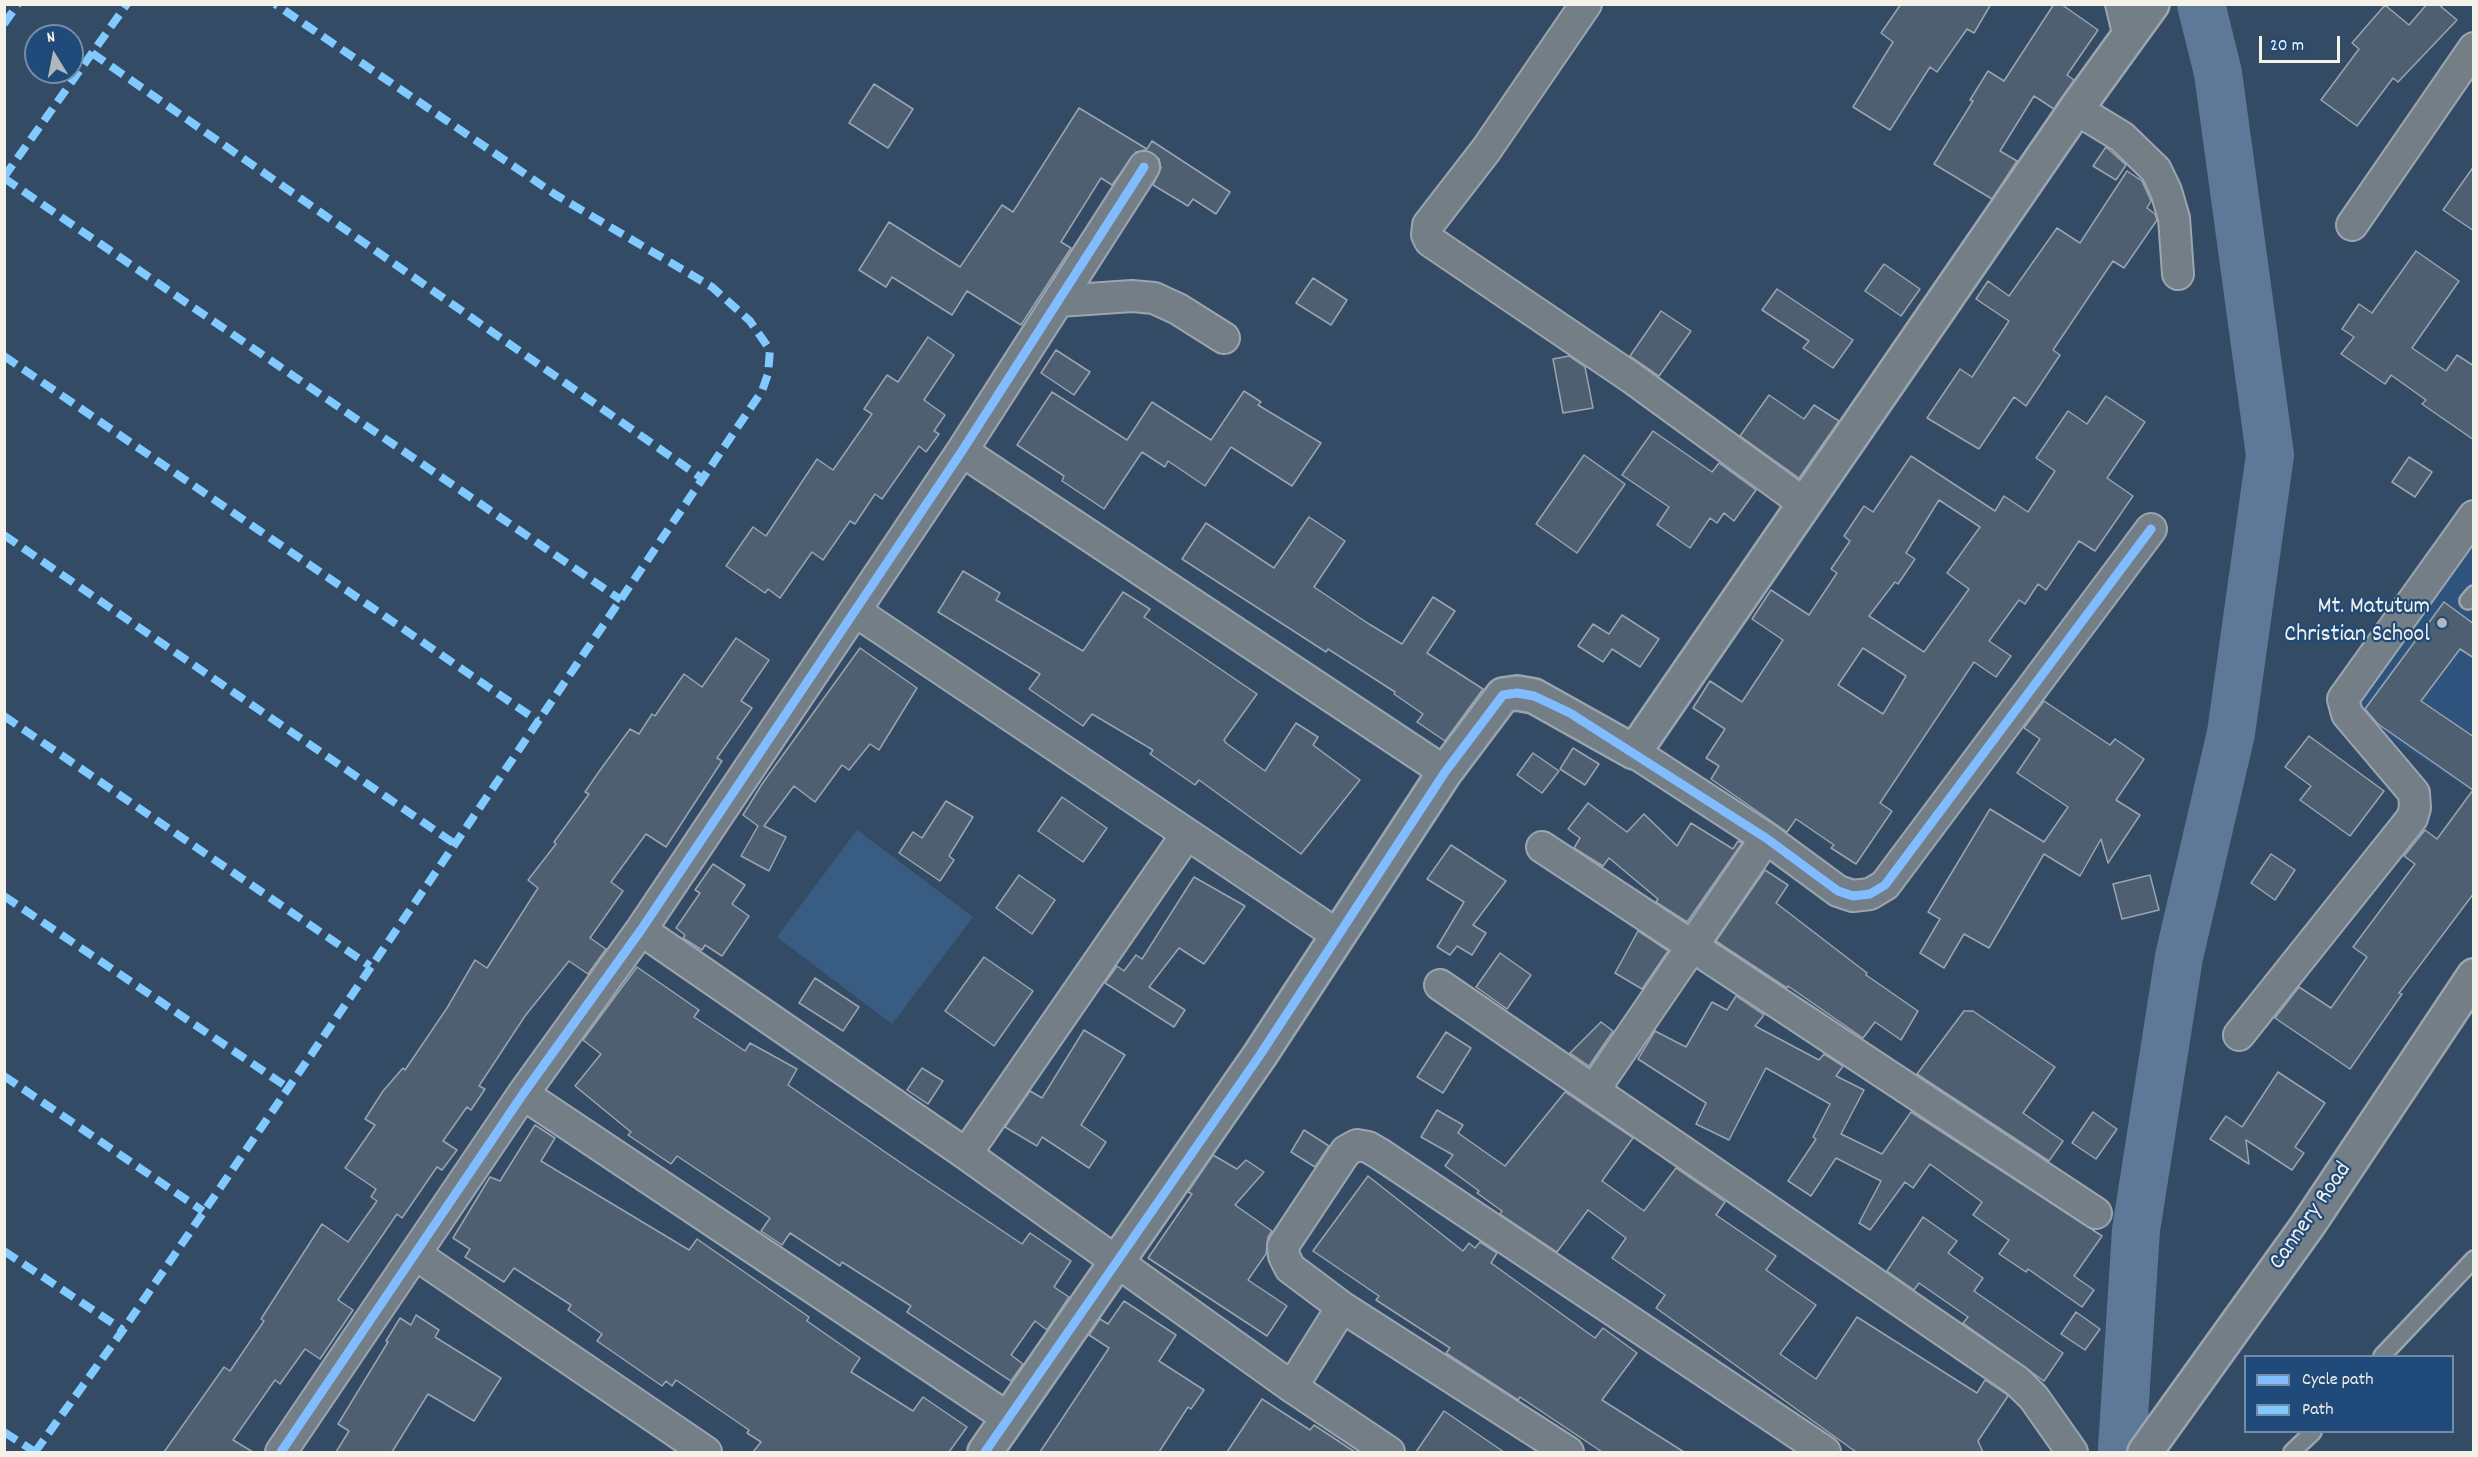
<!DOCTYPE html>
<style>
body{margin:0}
#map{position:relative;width:2478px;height:1457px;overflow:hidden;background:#344b65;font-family:Dekko,sans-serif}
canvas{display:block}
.frame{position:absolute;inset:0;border:6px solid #f4f1e8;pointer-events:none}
.legend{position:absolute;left:2244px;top:1355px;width:210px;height:78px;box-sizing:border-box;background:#1f4a7a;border:2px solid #748da6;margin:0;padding:8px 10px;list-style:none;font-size:18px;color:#f4f1e8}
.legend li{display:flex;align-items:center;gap:12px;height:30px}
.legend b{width:30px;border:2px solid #748da6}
.north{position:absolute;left:24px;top:24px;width:60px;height:60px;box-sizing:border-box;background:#1f4a7a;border:2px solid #748da6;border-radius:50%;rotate:350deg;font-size:16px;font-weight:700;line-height:24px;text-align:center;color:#f4f1e8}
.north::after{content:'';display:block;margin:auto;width:21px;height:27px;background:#b1b7ba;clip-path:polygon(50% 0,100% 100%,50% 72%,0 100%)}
.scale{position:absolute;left:2259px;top:36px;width:81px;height:27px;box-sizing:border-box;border:3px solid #f4f1e8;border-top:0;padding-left:8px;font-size:18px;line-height:21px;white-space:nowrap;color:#f4f1e8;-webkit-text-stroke:4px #1f4a7a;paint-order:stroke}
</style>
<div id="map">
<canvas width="2478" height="1457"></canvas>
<div class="frame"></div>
<ul class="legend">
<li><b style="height:8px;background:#80bcff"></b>Cycle path</li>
<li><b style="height:8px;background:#80caff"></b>Path</li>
</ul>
<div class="north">N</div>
<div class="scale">20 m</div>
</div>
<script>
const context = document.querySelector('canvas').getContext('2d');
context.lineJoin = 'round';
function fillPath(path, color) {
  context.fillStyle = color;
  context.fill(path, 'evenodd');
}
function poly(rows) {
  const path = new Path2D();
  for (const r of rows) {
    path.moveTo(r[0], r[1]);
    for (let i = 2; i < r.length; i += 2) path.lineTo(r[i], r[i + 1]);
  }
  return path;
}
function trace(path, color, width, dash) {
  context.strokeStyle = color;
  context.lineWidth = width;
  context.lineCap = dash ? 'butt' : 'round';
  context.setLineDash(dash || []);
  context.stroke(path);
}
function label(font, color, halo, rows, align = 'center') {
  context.font = font + ' Dekko,sans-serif';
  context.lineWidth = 4.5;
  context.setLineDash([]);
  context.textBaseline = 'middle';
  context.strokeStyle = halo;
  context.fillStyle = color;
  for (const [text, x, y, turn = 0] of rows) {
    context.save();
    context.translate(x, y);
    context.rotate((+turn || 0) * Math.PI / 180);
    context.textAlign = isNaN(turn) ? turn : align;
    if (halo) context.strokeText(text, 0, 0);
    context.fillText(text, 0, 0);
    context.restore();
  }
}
fillPath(poly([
 [2473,535,2473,792,2348,711]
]), '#2e547d');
fillPath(poly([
 [857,830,973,917,892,1024,777,937]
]), '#395c83');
trace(poly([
 [2122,1448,2136,1230,2179,957,2231,733,2270,455,2218,73,2201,4]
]), '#5e7998', 48);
const building = poly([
 [1901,4,1991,4,1974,33,1967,29,1937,72,1930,67,1890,130,1853,107,1893,42,1881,33,1901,4],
 [2054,4,2061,4,2098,30,2067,75,2074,80,2054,109,2034,96,2000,151,2017,161,1992,199,1934,164,1973,101,1970,100,1988,71,2004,81,2054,4],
 [2427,4,2438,4,2457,20,2398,82,2393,78,2357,126,2321,100,2359,49,2352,43,2385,5,2409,25,2427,4],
 [874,84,913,109,888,148,849,123,874,84],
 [1079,108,1147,149,1152,141,1230,192,1216,214,1193,199,1188,206,1153,185,1161,168,1159,159,1145,150,1136,152,1112,185,1101,178,1061,242,1071,248,1021,325,967,291,952,315,892,277,886,287,859,270,889,222,960,267,1002,205,1013,212,1079,108],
 [2106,147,2126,165,2116,180,2093,166,2106,147],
 [2474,166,2474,231,2443,210,2474,166],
 [2127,171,2142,181,2151,201,2147,208,2155,214,2157,220,2124,268,2113,261,2053,350,2060,355,2026,406,2014,397,1979,449,1927,418,1960,369,1972,377,2009,321,1976,299,1988,281,2009,296,2057,228,2080,243,2127,171],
 [2416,251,2459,281,2412,348,2446,371,2457,355,2474,366,2474,440,2422,404,2426,400,2391,375,2385,384,2341,354,2354,337,2342,329,2359,304,2372,313,2416,251],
 [1884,264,1920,289,1901,316,1865,291,1884,264],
 [1313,278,1347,300,1331,325,1296,303,1313,278],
 [1777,289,1853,340,1833,368,1803,348,1809,341,1762,310,1777,289],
 [1661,311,1691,331,1659,376,1630,356,1661,311],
 [928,337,954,355,924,400,945,415,934,431,939,434,926,452,919,446,882,499,875,494,855,524,850,521,823,560,812,552,780,598,768,589,765,593,726,566,753,527,766,536,817,459,833,470,872,414,864,409,887,375,898,382,928,337],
 [1056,350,1090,372,1074,395,1041,373,1056,350],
 [1569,356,1585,367,1593,408,1563,413,1553,359,1569,356],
 [1244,391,1261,402,1258,405,1321,443,1292,486,1231,447,1205,486,1168,461,1165,467,1142,452,1104,509,1062,481,1064,476,1017,445,1052,392,1127,440,1152,402,1211,440,1244,391],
 [1769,395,1804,419,1814,405,1839,421,1799,478,1740,436,1769,395],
 [2106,396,2145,422,2107,478,2133,496,2095,551,2079,541,2046,590,2038,584,2025,604,2019,600,1989,641,2011,656,1996,677,1974,662,1880,803,1892,811,1856,864,1831,848,1834,845,1796,819,1787,832,1711,779,1719,766,1706,758,1725,729,1693,708,1710,681,1742,702,1783,640,1752,619,1771,590,1809,615,1837,573,1831,569,1850,541,1844,536,1864,506,1873,512,1911,456,1995,511,2004,496,2028,512,2055,471,2036,458,2068,411,2087,424,2106,396],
 [1939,500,1980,527,1947,573,1969,589,1924,652,1869,616,1895,582,1898,584,1915,559,1906,553,1939,500],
 [1863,648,1906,676,1883,714,1838,685,1863,648],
 [1653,431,1712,472,1719,463,1756,490,1734,521,1724,513,1717,523,1710,518,1690,548,1657,525,1669,507,1622,475,1653,431],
 [1584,455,1625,484,1577,553,1536,524,1584,455],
 [2409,457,2432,472,2415,497,2392,482,2409,457],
 [1309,517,1345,541,1314,587,1369,624,1402,644,1433,597,1455,611,1427,653,1483,689,1445,741,1417,722,1423,714,1394,694,1395,692,1328,649,1326,652,1182,559,1206,523,1274,568,1309,517],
 [963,571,1000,593,996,600,1083,651,1123,592,1150,609,1144,617,1257,694,1224,740,1226,743,1265,771,1296,723,1318,737,1313,745,1360,780,1301,854,1199,780,1195,785,1150,754,1153,750,1092,714,1083,726,1029,689,1040,674,938,612,963,571],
 [2444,602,2474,624,2474,658,2460,649,2421,701,2474,737,2474,893,2399,993,2402,994,2350,1069,2275,1018,2299,987,2331,1008,2367,957,2353,947,2415,864,2404,856,2425,830,2437,839,2473,790,2378,724,2365,709,2444,602],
 [1622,615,1659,639,1640,667,1612,649,1603,662,1578,646,1593,624,1609,634,1622,615],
 [736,638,769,660,741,701,752,708,717,758,722,761,666,847,646,834,611,882,623,891,590,938,606,949,588,974,569,961,525,1016,479,1086,485,1089,471,1110,467,1107,443,1141,457,1150,442,1170,437,1167,402,1218,397,1214,338,1300,353,1310,320,1359,305,1349,280,1384,275,1380,233,1440,253,1452,164,1452,224,1367,230,1371,264,1321,261,1319,322,1224,348,1242,377,1201,371,1197,376,1189,345,1168,375,1125,365,1119,383,1091,403,1068,405,1070,447,1008,475,960,487,968,538,888,528,880,556,844,554,842,589,794,585,792,598,773,630,729,639,734,652,714,655,716,684,674,702,687,736,638],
 [860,648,917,688,879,750,870,744,849,770,842,765,815,802,794,786,764,826,786,837,769,871,741,856,758,826,743,815,762,784,860,648],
 [2044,701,2110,745,2115,739,2144,759,2116,800,2140,815,2108,863,2101,839,2080,876,2044,854,1989,948,1964,934,1944,968,1920,953,1940,919,1928,912,1990,809,2044,842,2068,807,2017,773,2040,739,2024,728,2044,701],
 [2309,736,2384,791,2350,836,2300,800,2311,786,2285,767,2309,736],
 [1573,748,1599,764,1585,785,1560,769,1573,748],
 [1533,753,1559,771,1542,793,1517,775,1533,753],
 [1062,797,1107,828,1083,862,1038,831,1062,797],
 [946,801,973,817,949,856,954,860,940,881,899,853,913,832,922,838,946,801],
 [1588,803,1627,832,1644,814,1677,846,1691,823,1733,849,1738,841,1742,843,1687,922,1656,902,1658,899,1609,858,1603,866,1574,848,1580,838,1568,829,1588,803],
 [1451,845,1506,881,1473,925,1486,933,1472,955,1457,946,1450,955,1437,947,1464,902,1427,879,1451,845],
 [2271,854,2295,870,2275,900,2251,883,2271,854],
 [713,864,745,885,732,904,749,916,722,956,705,945,702,950,683,938,685,935,676,928,700,893,695,890,713,864],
 [1765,870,1788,885,1776,903,1867,973,1866,975,1918,1011,1901,1040,1875,1022,1863,1038,1788,986,1787,988,1716,941,1765,870],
 [1019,875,1055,900,1032,934,996,908,1019,875],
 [2150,875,2159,910,2122,919,2113,884,2150,875],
 [1194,877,1245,906,1204,964,1179,948,1149,987,1185,1010,1174,1027,1105,983,1117,966,1124,971,1136,955,1142,959,1194,877],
 [1638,931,1668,951,1642,989,1615,973,1638,931],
 [1500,953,1531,975,1507,1009,1476,987,1500,953],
 [984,957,1033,991,994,1046,945,1011,984,957],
 [637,967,699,1010,694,1017,745,1051,750,1043,797,1069,788,1085,904,1165,1022,1244,1030,1233,1071,1261,1054,1287,1069,1297,1047,1330,1035,1321,1011,1355,1023,1364,1011,1381,907,1312,911,1306,842,1262,840,1266,790,1233,782,1245,761,1231,770,1218,677,1156,671,1164,628,1135,631,1132,575,1086,601,1054,583,1040,637,967],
 [815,978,859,1007,843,1031,799,1003,815,978],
 [1736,996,1764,1015,1755,1026,1819,1060,1824,1054,1843,1066,1836,1076,1864,1090,1841,1134,1882,1154,1911,1112,2102,1236,2074,1276,2094,1290,2082,1307,2028,1269,2026,1272,1999,1254,2009,1240,1973,1215,1982,1202,1930,1164,1913,1188,1905,1182,1870,1230,1859,1223,1881,1181,1836,1158,1811,1196,1788,1181,1816,1139,1813,1137,1830,1104,1766,1068,1729,1140,1696,1124,1706,1103,1638,1059,1655,1031,1686,1047,1712,1002,1727,1010,1736,996],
 [1964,1011,1973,1011,2055,1067,2023,1113,2063,1141,2049,1161,1917,1074,1964,1011],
 [1601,1022,1613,1031,1589,1066,1570,1053,1601,1022],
 [1084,1030,1125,1055,1081,1125,1106,1142,1089,1168,1042,1137,1037,1146,1005,1127,1030,1091,1042,1098,1084,1030],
 [1446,1032,1471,1048,1443,1093,1417,1077,1446,1032],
 [922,1068,943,1081,928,1104,907,1090,922,1068],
 [2278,1072,2325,1103,2295,1147,2304,1153,2292,1170,2246,1140,2249,1164,2210,1139,2226,1116,2242,1127,2278,1072],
 [1565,1092,1633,1138,1602,1181,1644,1211,1676,1168,1725,1202,1716,1215,1776,1256,1766,1270,1816,1305,1780,1354,1816,1379,1857,1317,1977,1393,1985,1380,2006,1394,2008,1396,1978,1441,1983,1452,1856,1452,1656,1308,1665,1295,1612,1258,1626,1238,1588,1210,1557,1252,1500,1214,1502,1211,1477,1193,1479,1191,1445,1166,1453,1155,1421,1137,1437,1110,1463,1125,1458,1133,1505,1166,1565,1092],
 [2093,1112,2117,1129,2096,1159,2072,1143,2093,1112],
 [535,1125,555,1138,541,1161,689,1250,697,1239,809,1317,807,1321,860,1358,851,1372,913,1411,923,1397,967,1427,949,1452,753,1452,761,1442,747,1433,749,1430,676,1380,672,1386,666,1381,662,1386,597,1341,602,1334,568,1310,571,1305,514,1268,504,1282,465,1257,470,1249,453,1238,490,1177,500,1181,535,1125],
 [1304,1130,1329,1146,1315,1167,1291,1152,1304,1130],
 [1213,1155,1237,1169,1246,1160,1264,1172,1235,1205,1272,1231,1268,1237,1266,1254,1248,1280,1287,1306,1267,1336,1148,1258,1192,1194,1188,1192,1213,1155],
 [1368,1176,1463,1251,1469,1243,1475,1248,1480,1242,1497,1253,1491,1263,1595,1338,1603,1328,1637,1353,1602,1400,1684,1452,1602,1452,1520,1397,1518,1400,1446,1353,1450,1348,1376,1300,1379,1296,1313,1251,1368,1176],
 [1923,1217,1957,1241,1948,1253,1983,1278,1974,1291,2063,1353,2044,1381,1963,1323,1968,1317,1919,1283,1914,1290,1887,1271,1923,1217],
 [1124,1301,1176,1335,1159,1361,1204,1390,1191,1409,1188,1407,1159,1452,1040,1452,1109,1348,1089,1335,1100,1319,1108,1324,1124,1301],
 [2076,1312,2100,1329,2085,1350,2061,1334,2076,1312],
 [416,1315,439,1330,435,1337,501,1378,474,1421,428,1394,392,1452,336,1452,349,1431,338,1424,388,1342,386,1341,400,1318,411,1325,416,1315],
 [1262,1399,1310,1430,1314,1425,1355,1452,1227,1452,1262,1399],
 [1444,1411,1504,1452,1416,1452,1444,1411]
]);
fillPath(building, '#4e5f72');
trace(building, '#9ba5af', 1.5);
const service = poly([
 [2468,601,2474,594],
 [2382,1356,2474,1259],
 [2292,1452,2313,1432]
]);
const minor = poly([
 [1586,4,1486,150,1428,225,1427,235,1430,241,1632,378,1805,504],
 [2121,4,2129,37],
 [2076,109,2122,137,2156,170,2166,191,2174,218,2178,274],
 [2352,225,2474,48],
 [1059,301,1132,296,1154,298,1178,309,1224,338],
 [962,451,1445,772],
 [855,611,1339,936],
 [1634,752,1766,838,1838,891,1853,896,1870,894,1885,885,2151,529],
 [1542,847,2096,1213],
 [641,930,966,1154,1292,1387,1389,1452],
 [1440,985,2017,1381,2034,1398,2072,1452],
 [2239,1035,2412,818,2415,808,2414,793,2347,714,2343,699,2474,516],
 [1594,1090,1766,838],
 [523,1094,1008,1418],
 [966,1154,1187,834],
 [415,1254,706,1452],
 [1342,1307,1568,1452],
 [1292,1387,1342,1307,1290,1268,1284,1256,1283,1246,1346,1151,1357,1145,1368,1147,1380,1154,1825,1452],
 [281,1452,523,1094,641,930,962,451,1144,167]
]);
const tertiary = poly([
 [985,1452,1260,1055,1445,772,1503,695,1517,693,1534,696,1634,752,2076,109,2152,4]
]);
const secondary = poly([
 [2145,1452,2308,1225,2474,976]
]);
trace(service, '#9ba5af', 20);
trace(minor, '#9ba5af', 34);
trace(tertiary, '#9ba5af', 38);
trace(secondary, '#9ba5af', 38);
trace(service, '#737e87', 15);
trace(minor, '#737e87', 30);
trace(tertiary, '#737e87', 33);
trace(secondary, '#737e87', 33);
trace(poly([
 [4,24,18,4],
 [92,53,703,479],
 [4,177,127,4],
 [4,178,621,600],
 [4,356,538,721],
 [4,535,455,844],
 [4,716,370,966],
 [4,896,287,1087],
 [4,1076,203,1211],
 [4,1251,123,1330],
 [4,1432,35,1452],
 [35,1452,123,1330,455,844,762,391,768,374,770,350,750,321,712,287,556,195,275,4]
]), '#80caff', 8, [15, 8]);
trace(poly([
 [281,1452,523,1094,641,930,962,451,1144,167],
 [985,1452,1260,1055,1445,772,1503,695,1517,693,1534,696,1570,713,1766,838,1838,891,1853,896,1870,894,1885,885,2151,529]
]), '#80bcff', 9);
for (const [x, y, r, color] of [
 [2442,623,6,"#b1b7ba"]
]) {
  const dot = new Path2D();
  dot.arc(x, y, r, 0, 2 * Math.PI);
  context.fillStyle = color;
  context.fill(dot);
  trace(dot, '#1f4a7a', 2);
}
label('24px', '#f4f1e8', '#1f4a7a', [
 ["Mt. Matutum",2430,609],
 ["Christian School",2430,637]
], 'right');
label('24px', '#f4f1e8', '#1f4a7a', [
 ["Cannery Road",2312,1217,-55]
]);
</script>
